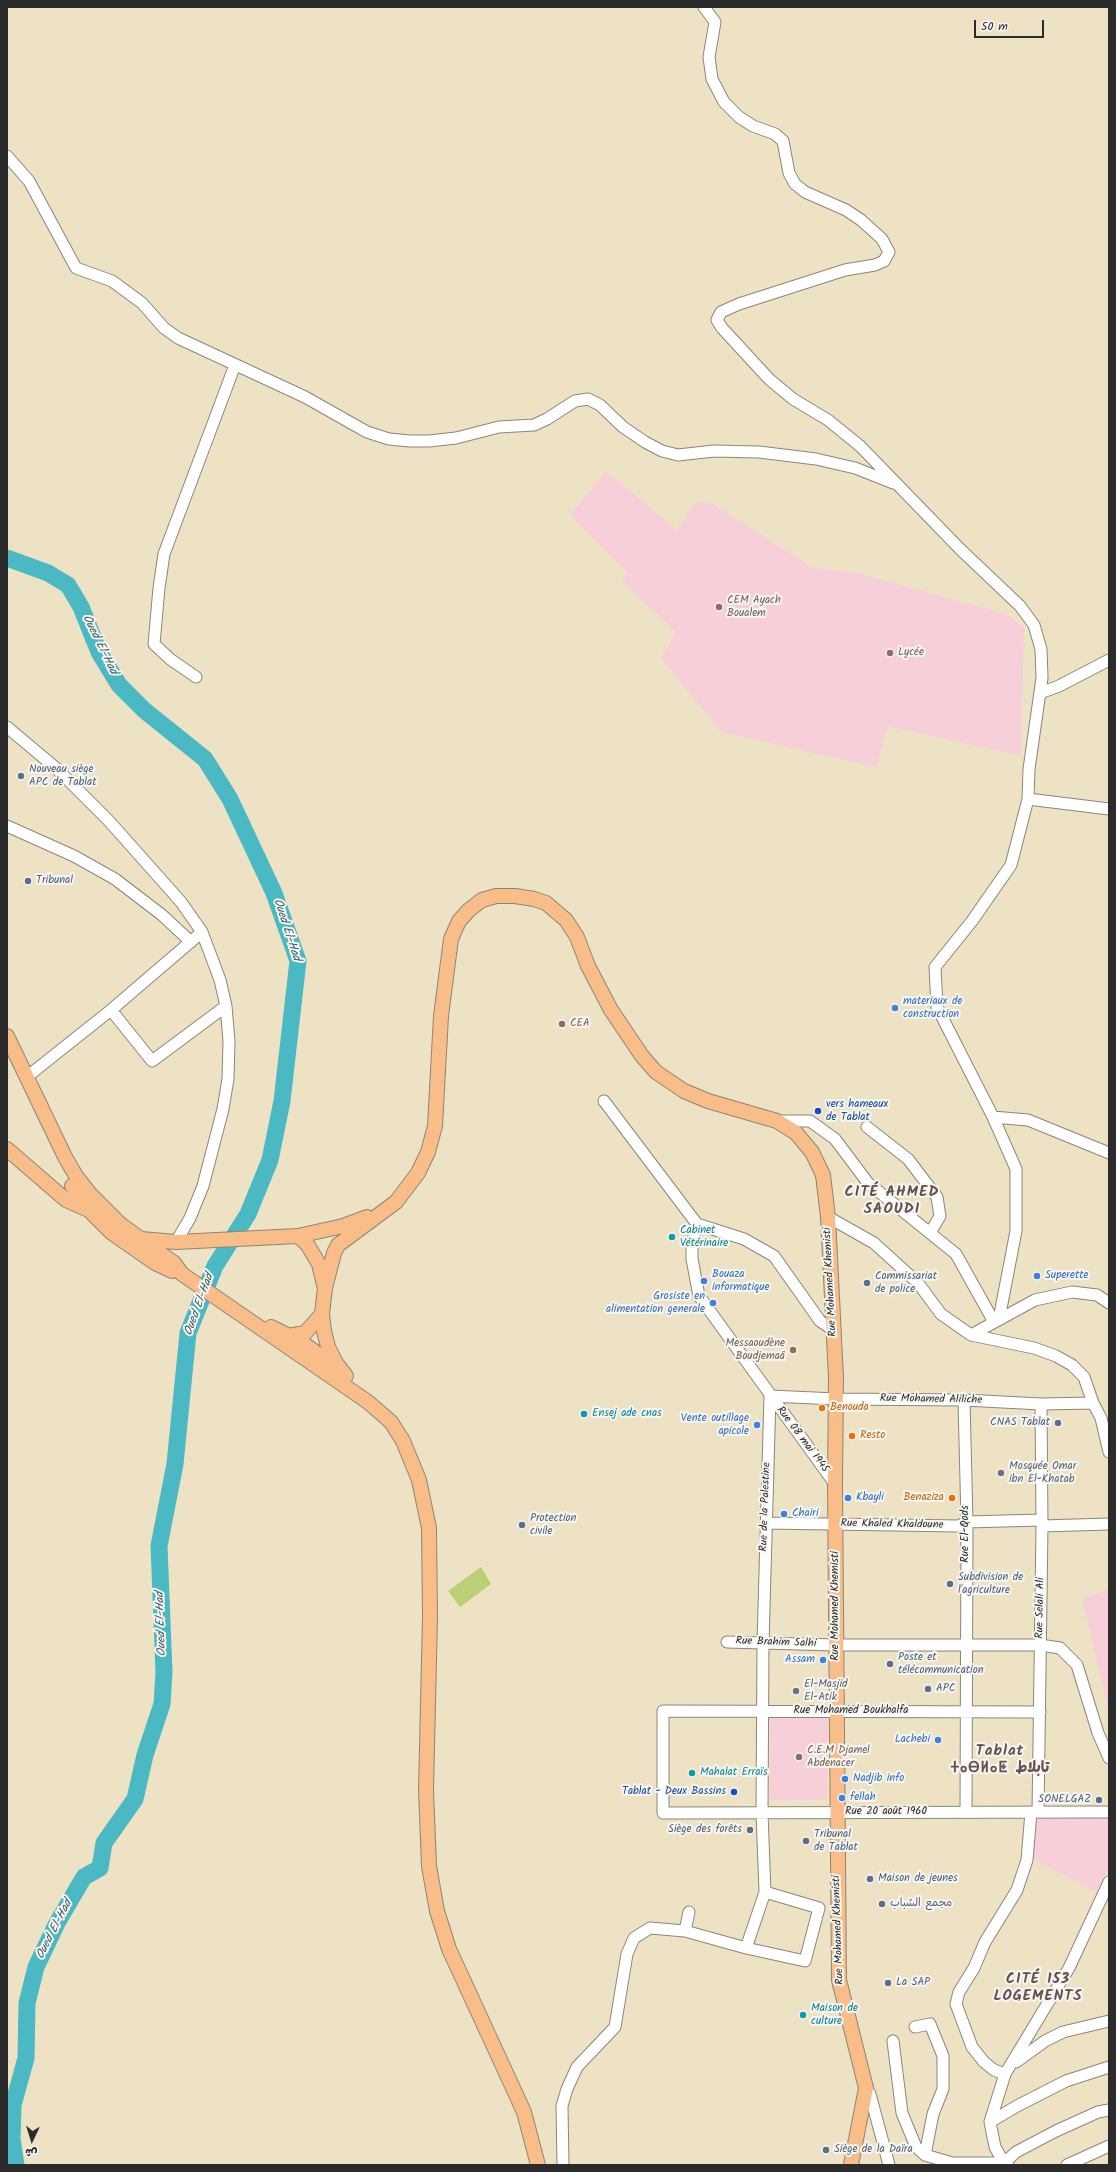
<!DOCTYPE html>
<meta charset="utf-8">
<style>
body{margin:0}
#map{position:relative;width:1116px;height:2172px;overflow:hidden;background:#eee2c5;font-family:Kalam,"Playpen Sans Arabic",sans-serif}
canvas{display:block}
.frame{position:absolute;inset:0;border:8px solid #2b2b2b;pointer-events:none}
.north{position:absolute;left:12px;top:2120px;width:40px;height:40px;-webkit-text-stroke:3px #f6f6f2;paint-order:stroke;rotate:184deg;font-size:11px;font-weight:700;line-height:16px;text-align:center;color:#2b2b2b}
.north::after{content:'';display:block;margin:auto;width:14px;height:18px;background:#2b2b2b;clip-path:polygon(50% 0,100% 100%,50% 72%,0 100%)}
.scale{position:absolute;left:974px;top:20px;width:70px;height:18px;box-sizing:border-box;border:2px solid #2b2b2b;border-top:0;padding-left:5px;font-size:12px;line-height:14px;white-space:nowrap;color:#2b2b2b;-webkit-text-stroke:3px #f6f6f2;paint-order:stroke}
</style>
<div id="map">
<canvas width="1116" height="2172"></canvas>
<div class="frame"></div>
<div class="north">ش</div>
<div class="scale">50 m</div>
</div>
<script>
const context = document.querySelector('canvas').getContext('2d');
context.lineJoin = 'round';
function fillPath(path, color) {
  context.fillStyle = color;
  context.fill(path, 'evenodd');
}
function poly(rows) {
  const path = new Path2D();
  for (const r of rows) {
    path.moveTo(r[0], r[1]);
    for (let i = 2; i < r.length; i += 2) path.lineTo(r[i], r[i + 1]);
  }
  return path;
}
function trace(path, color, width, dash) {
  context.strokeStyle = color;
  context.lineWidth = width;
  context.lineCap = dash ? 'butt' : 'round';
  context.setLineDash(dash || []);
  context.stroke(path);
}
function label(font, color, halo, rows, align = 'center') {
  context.font = font + ' Kalam,"Playpen Sans Arabic","Noto Sans Tifinagh",sans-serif';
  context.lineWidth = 4;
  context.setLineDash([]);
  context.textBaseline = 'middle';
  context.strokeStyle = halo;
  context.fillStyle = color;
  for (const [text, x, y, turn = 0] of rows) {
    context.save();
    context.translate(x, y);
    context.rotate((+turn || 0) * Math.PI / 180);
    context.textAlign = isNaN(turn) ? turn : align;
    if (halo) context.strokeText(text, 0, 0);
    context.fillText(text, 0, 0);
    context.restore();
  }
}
fillPath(poly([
 [606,471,677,530,696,502,711,503,814,568,853,572,1006,614,1024,627,1021,756,888,726,876,767,721,732,661,658,676,632,622,582,628,573,570,515],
 [1109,1590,1109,1713,1082,1598],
 [770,1715,828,1715,827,1800,770,1800],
 [1035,1815,1109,1817,1109,1867,1096,1892,1033,1859]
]), '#f6cfd8');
fillPath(poly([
 [481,1567,491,1584,460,1607,448,1591]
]), '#bbd074');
trace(poly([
 [7,558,48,573,68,585,81,607,99,652,119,685,144,710,205,759,230,799,274,893,298,961,282,1101,270,1160,248,1214,215,1266,188,1333,175,1464,159,1546,164,1672,162,1704,145,1755,135,1799,104,1843,100,1868,84,1877,57,1923,36,1967,27,2003,26,2058,13,2105,12,2139,16,2165]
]), '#4bb9c4', 17);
const minor = poly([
 [704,7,715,22,709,57,712,79,724,102,739,117,753,126,775,134,783,141,789,173,795,184,805,192,846,210,861,220,882,239,889,252,884,261,875,265,845,270,739,304,721,312,717,320,722,328,769,379,793,399,828,420,860,446,960,549,1020,606,1034,625,1041,649,1042,678,1029,769,1028,799],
 [7,156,29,181,76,268,112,281,142,303,164,328,178,338,305,397,367,432,389,439,410,441,429,441,456,438,499,427,534,425,547,419,575,401,588,399,600,405,623,427,645,442,662,451,678,455,714,451,759,452,816,459,855,468,893,483],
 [196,677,170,659,154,644,159,588,164,554,235,365],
 [1040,693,1059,686,1109,660],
 [7,727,57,769,109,821,181,902,202,932,220,980,226,1006,229,1041,228,1079,223,1109,203,1186,190,1218,176,1242],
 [7,826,74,856,115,879,162,915,191,942],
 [111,1010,152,1061,226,1006],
 [28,1076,111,1010,202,932],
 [604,1101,697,1224,744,1239,774,1256,820,1321,835,1331],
 [993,1117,937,1007,935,967,972,921,1011,865,1028,799,1109,809],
 [777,1121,810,1121,835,1139,868,1183,956,1254,994,1322],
 [867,1127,908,1159,937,1197,940,1216,930,1233],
 [828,1217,874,1243,918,1283,941,1314,971,1335,1034,1348,1056,1356,1072,1365,1084,1377,1093,1403,1101,1418,1109,1452],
 [697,1224,692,1244,692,1259,699,1296,835,1484],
 [999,1319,1016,1231,1016,1169,993,1117,1028,1120,1109,1153],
 [971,1335,1035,1300,1072,1292,1097,1295,1109,1303],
 [770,1396,836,1399,964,1400,1041,1404,1093,1403],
 [964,1400,967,1522,966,1812],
 [766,1523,958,1526,967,1522,1041,1520],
 [1042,1526,1109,1524],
 [727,1642,836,1645,1040,1645,1060,1648,1077,1665,1098,1733,1109,1758],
 [1040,1712,663,1711,663,1813,1109,1812],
 [1038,1812,1042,1526,1041,1404],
 [1109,1882,1069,1968,1005,2074,990,2122,1017,2106,1066,2081,1109,2067],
 [689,1912,685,1931,746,1948,765,1892,762,1813,763,1643,770,1396],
 [746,1948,805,1961,819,1908,765,1892],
 [915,2027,930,2024,943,2056,943,2089,933,2114,925,2155],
 [893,2041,902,2113,916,2147,925,2155,952,2163,1004,2163],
 [1016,2062,1045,2041,1063,2032,1109,2021],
 [1005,2074,994,2070,984,2062,972,2047,956,2004,959,1992,974,1968,985,1942,1017,1890,1027,1860,1031,1812],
 [866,2088,870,2094,889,2165],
 [990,2122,995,2147,1004,2163,1008,2165],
 [563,2165,562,2106,567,2089,577,2067,615,2027,627,1954,634,1938,650,1928,685,1931],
 [1002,2165,1016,2152,1056,2131,1098,2112,1109,2110],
 [1067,2165,1109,2146]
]);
const major = poly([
 [7,1036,65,1157,76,1176,90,1194,120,1224,174,1263,182,1274,368,1402,391,1422,403,1441,419,1480,429,1528,430,1616,426,1790,429,1866,437,1911,449,1949,524,2112,538,2165],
 [7,1149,66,1200,91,1211],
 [72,1186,90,1211,112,1233,155,1263,172,1271],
 [298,1236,307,1244,319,1264,324,1285],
 [141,1239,176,1242,298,1236,343,1226,367,1217],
 [271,1327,303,1343,336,1368],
 [288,1336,305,1333,322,1314],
 [346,1376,336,1363,328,1347,324,1331,322,1314,325,1288,334,1253,338,1245,396,1202,418,1173,428,1152,435,1126,441,1016,451,939,459,921,469,910,482,900,496,896,515,896,534,899,546,903,566,920,577,937,588,966,611,1010,642,1056,656,1072,684,1091,708,1101,777,1121,796,1133,812,1152,823,1175,828,1217,836,1378,835,1484,839,1980,866,2088,851,2165]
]);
trace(minor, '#8c8678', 13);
trace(major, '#8c8678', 16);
trace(minor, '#fff', 11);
trace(major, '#f8bd89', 14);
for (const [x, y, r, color] of [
 [719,607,4,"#8d6e63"],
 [890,653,4,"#8d6e63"],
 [21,776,4,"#5c6f8a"],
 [28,881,4,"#5c6f8a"],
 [895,1008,4,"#3f7fe0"],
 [562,1024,4,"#8d6e63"],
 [818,1111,4,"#1a4fb4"],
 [672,1237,4,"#0f9aa8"],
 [1037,1276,4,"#3f7fe0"],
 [704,1281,4,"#3f7fe0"],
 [867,1283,4,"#5c6f8a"],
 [713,1303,4,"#3f7fe0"],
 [793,1350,4,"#8d6e63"],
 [822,1408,4,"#e8710a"],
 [584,1414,4,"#0f9aa8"],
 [1058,1423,4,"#5c6f8a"],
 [757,1425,4,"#3f7fe0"],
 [852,1436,4,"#e8710a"],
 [1001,1473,4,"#6b7280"],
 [848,1498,4,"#3f7fe0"],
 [952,1498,4,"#e8710a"],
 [784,1514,4,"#3f7fe0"],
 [522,1525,4,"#5c6f8a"],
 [950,1584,4,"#5c6f8a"],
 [823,1660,4,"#3f7fe0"],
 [890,1664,4,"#5c6f8a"],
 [928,1689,4,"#5c6f8a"],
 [796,1691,4,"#6b7280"],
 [938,1740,4,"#3f7fe0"],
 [799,1757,4,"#8d6e63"],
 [692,1773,4,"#0f9aa8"],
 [845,1779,4,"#3f7fe0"],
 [734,1792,4,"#1a4fb4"],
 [842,1798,4,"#3f7fe0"],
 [1099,1800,4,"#5c6f8a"],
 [750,1830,4,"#5c6f8a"],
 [806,1841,4,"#5c6f8a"],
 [870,1879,4,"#5c6f8a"],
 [882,1904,4,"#5c6f8a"],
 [888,1983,4,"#5c6f8a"],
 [803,2015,4,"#0f9aa8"],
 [826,2150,4,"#5c6f8a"]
]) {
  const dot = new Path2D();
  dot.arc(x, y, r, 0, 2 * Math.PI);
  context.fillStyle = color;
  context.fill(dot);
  trace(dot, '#f6f6f2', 1.5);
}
label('11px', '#785e54', '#f6f6f2', [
 ["CEM Ayach",727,601],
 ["Boualem",727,614],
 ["Lycée",898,653],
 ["CEA",570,1024],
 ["Messaoudène",785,1344,"right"],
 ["Boudjemaâ",785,1357,"right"],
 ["C.E.M Djamel",807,1751],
 ["Abdenacer",807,1764]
], 'left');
label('11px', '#4e5e75', '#f6f6f2', [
 ["Nouveau siège",29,770],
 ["APC de Tablat",29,783],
 ["Tribunal",36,881],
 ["Commissariat",875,1277],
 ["de police",875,1290],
 ["CNAS Tablat",1050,1423,"right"],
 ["Protection",530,1519],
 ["civile",530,1532],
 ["Subdivision de",958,1578],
 ["l'agriculture",958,1591],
 ["Poste et",898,1658],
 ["télécommunication",898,1671],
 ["APC",936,1689],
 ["SONELGAZ",1091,1800,"right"],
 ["Siège des forêts",742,1830,"right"],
 ["Tribunal",814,1835],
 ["de Tablat",814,1848],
 ["Maison de jeunes",878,1879],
 ["مجمع الشباب",890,1904],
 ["La SAP",896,1983],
 ["Siège de la Daïra",834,2150]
], 'left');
label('11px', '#366cbe', '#f6f6f2', [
 ["materiaux de",903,1002],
 ["construction",903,1015],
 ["Bouaza",712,1275],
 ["informatique",712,1288],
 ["Superette",1045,1276],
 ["Grosiste en",705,1297,"right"],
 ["alimentation generale",705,1310,"right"],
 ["Vente outillage",749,1419,"right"],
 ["apicole",749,1432,"right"],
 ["Kbayli",856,1498],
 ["Chairi",792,1514],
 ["Assam",815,1660,"right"],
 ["Lachebi",930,1740,"right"],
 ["Nadjib info",853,1779],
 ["fellah",850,1798]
], 'left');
label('11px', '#164399', '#f6f6f2', [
 ["vers hameaux",826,1105],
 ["de Tablat",826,1118],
 ["Tablat - Deux Bassins",726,1792,"right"]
], 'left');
label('11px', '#0d838f', '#f6f6f2', [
 ["Cabinet",680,1231],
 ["Vétérinaire",680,1244],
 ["Ensej ade cnas",592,1414],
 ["Mahalat Erraïs",700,1773],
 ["Maison de",811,2009],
 ["culture",811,2022]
], 'left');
label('11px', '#2b2b2b', '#f6f6f2', [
 ["Rue Mohamed Khemisti",831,1282,-93],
 ["Rue Mohamed Aliliche",931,1400,1],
 ["Rue 08 mai 1945",802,1440,53],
 ["Rue de la Palestine",766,1507,-88],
 ["Rue Khaled Khaldoune",892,1525,1],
 ["Rue El-Qods",966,1534,-90],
 ["Rue Mohamed Khemisti",836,1606,-90],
 ["Rue Selali Ali",1041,1608,-89],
 ["Rue Brahim Salhi",776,1643,2],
 ["Rue Mohamed Boukhalfa",851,1711],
 ["Rue 20 août 1960",886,1812],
 ["Rue Mohamed Khemisti",839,1930,-92]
]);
label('11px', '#c56008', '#f6f6f2', [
 ["Benouda",830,1408],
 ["Resto",860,1436],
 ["Benaziza",944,1498,"right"]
], 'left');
label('11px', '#5b616d', '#f6f6f2', [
 ["Mosquée Omar",1009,1467],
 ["ibn El-Khatab",1009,1480],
 ["El-Masjid",804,1685],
 ["El-Atik",804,1698]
], 'left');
label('italic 12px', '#365d61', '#f6f6f2', [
 ["Oued El-Had",99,645,64],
 ["Oued El-Had",286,930,72],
 ["Oued El-Had",200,1305,-70],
 ["Oued El-Had",162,1624,-92],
 ["Oued El-Had",55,1930,-63]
]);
context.letterSpacing = '1px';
label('bold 15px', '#6a504f', '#f6f6f2', [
 ["CITÉ AHMED",892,1193],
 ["SAOUDI",892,1210],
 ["Tablat",1000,1752],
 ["ⵜⴰⴱⵍⴰⵟ تابلاط",1000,1769],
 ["CITÉ 153",1038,1980],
 ["LOGEMENTS",1038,1997]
]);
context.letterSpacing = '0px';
</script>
